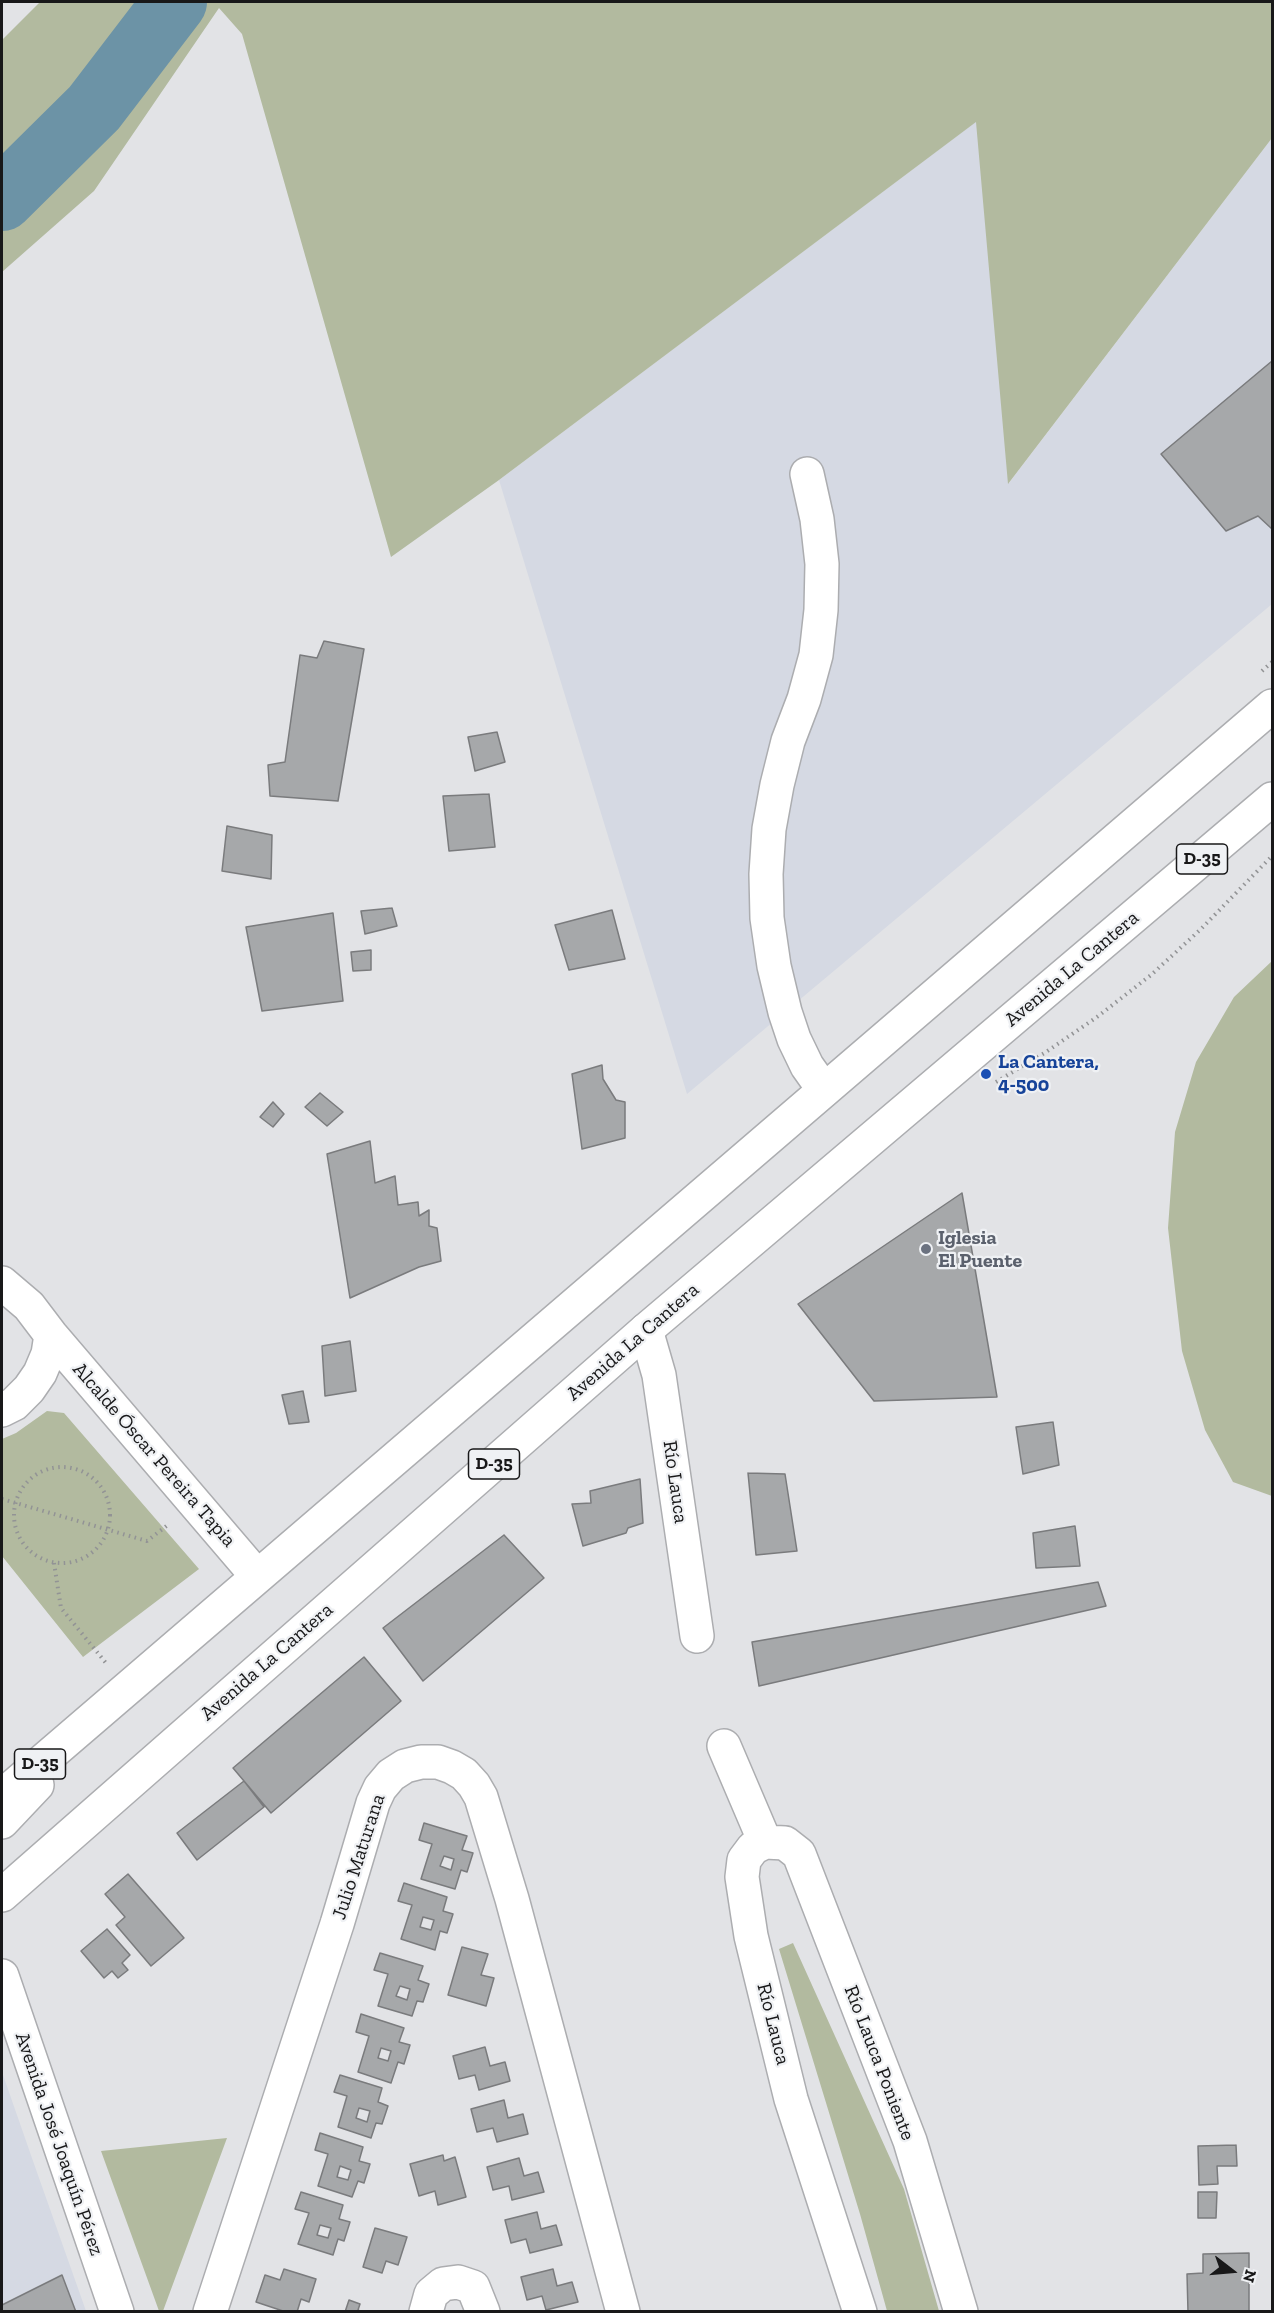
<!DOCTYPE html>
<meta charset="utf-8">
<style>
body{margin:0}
#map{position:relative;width:1274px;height:2313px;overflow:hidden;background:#e2e3e6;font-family:"Zilla Slab",serif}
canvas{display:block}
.frame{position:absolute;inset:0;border:3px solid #181819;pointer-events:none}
.north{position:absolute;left:1202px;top:2241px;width:60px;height:60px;-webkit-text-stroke:4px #eff1f4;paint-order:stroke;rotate:106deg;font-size:16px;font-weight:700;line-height:24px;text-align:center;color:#181819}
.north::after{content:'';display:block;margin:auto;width:21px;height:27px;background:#181819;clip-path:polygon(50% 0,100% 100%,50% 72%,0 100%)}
</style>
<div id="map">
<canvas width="1274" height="2313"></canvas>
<div class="frame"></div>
<div class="north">N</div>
</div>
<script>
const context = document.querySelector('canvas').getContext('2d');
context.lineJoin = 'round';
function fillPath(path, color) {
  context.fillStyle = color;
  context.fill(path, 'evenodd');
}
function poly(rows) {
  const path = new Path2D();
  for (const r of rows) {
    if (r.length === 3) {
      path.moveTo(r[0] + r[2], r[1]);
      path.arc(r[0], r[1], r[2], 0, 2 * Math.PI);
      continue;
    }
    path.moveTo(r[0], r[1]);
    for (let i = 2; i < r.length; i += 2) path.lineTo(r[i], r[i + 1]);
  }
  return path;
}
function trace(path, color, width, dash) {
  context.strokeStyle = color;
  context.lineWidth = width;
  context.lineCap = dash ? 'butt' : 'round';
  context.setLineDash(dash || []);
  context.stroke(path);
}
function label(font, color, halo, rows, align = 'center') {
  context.font = font + ' "Zilla Slab",serif';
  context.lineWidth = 4.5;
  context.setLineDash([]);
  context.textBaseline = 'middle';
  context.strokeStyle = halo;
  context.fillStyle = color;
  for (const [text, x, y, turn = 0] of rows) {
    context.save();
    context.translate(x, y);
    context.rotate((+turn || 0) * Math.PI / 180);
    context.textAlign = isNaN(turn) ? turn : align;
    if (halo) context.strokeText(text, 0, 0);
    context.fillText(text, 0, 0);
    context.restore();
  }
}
fillPath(poly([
 [977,121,1009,483,1272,138,1272,604,687,1094,499,480],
 [2,2072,33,2161,86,2311,2,2311]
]), '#d5d9e3');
fillPath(poly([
 [40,2,1272,2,1272,138,1008,484,976,122,499,480,391,557,242,34,219,8,94,191,2,272,2,40],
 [1272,961,1272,1496,1233,1482,1205,1430,1182,1351,1168,1228,1175,1132,1196,1062,1234,997],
 [47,1411,64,1413,199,1569,83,1657,2,1556,2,1439,16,1433],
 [793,1943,904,2189,939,2311,887,2311,860,2214,779,1949],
 [227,2138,163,2311,159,2311,101,2151]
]), '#b2ba9f');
trace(poly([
 [2,199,94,108,175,2]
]), '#6c93a6', 64);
const building = poly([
 [1272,361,1272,529,1258,516,1226,531,1161,454,1272,361],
 [324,641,364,649,338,801,270,796,268,765,285,762,300,655,317,658,324,641],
 [497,732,505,762,475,771,468,737,497,732],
 [489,794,495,847,449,851,443,796,489,794],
 [227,826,272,835,271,879,222,871,227,826],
 [392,908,397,926,365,934,361,911,392,908],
 [612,910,625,959,569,970,555,925,612,910],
 [333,913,343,1001,262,1011,246,927,333,913],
 [371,950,371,970,353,971,351,952,371,950],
 [602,1065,603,1079,616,1100,625,1102,625,1138,582,1149,572,1074,602,1065],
 [320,1093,343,1112,327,1126,305,1107,320,1093],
 [273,1102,284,1114,273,1127,260,1117,273,1102],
 [370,1141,375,1183,395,1176,398,1205,418,1202,419,1216,429,1210,429,1226,437,1228,441,1261,419,1267,350,1298,327,1154,370,1141],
 [962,1193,997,1397,874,1401,798,1304,962,1193],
 [350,1341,356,1391,325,1396,322,1346,350,1341],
 [303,1391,309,1422,289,1424,282,1395,303,1391],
 [1053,1422,1059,1465,1023,1474,1016,1427,1053,1422],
 [748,1473,785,1474,797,1551,756,1555,748,1473],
 [640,1479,643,1523,628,1528,626,1533,583,1546,572,1504,591,1503,590,1491,640,1479],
 [1075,1526,1080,1566,1036,1568,1033,1533,1075,1526],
 [504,1535,544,1578,423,1681,383,1628,504,1535],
 [1098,1582,1106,1606,759,1686,752,1642,1098,1582],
 [364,1657,401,1701,271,1813,233,1768,364,1657],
 [244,1781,264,1807,197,1860,177,1833,244,1781],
 [424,1823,467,1836,462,1850,473,1853,467,1872,461,1870,455,1889,421,1879,432,1844,419,1840,424,1823],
 [444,1856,454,1859,451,1870,440,1866,444,1856],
 [128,1874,184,1938,151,1966,116,1925,125,1917,105,1894,128,1874],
 [404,1883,447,1897,443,1911,453,1914,447,1933,440,1931,435,1950,401,1939,412,1905,398,1901,404,1883],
 [423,1917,434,1920,431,1930,420,1927,423,1917],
 [107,1929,130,1955,122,1963,128,1970,118,1978,112,1971,104,1978,81,1951,107,1929],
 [462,1947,488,1954,481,1975,494,1978,486,2006,448,1995,462,1947],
 [380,1953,423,1966,418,1980,429,1984,423,2002,417,2001,412,2016,378,2006,388,1974,374,1970,380,1953],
 [400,1986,410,1989,407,2000,396,1996,400,1986],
 [361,2014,404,2028,399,2042,410,2045,404,2064,398,2062,391,2083,358,2072,369,2036,356,2032,361,2014],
 [381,2048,391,2051,388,2061,378,2058,381,2048],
 [485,2047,490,2066,505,2062,510,2081,479,2090,475,2075,459,2079,453,2056,485,2047],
 [340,2075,382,2088,378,2102,388,2106,382,2124,376,2123,371,2138,338,2127,347,2096,334,2092,340,2075],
 [359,2108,370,2111,367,2122,356,2118,359,2108],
 [504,2100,508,2118,523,2114,528,2134,497,2142,493,2128,477,2132,471,2109,504,2100],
 [320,2133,363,2147,359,2161,370,2164,364,2183,358,2181,352,2197,318,2186,328,2154,315,2150,320,2133],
 [340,2166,351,2170,348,2180,337,2177,340,2166],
 [1236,2145,1237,2166,1217,2166,1218,2184,1199,2185,1198,2146,1236,2145],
 [443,2155,444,2161,455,2157,466,2197,438,2205,435,2191,419,2196,410,2164,443,2155],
 [519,2158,524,2176,538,2172,544,2192,512,2200,509,2186,493,2190,487,2167,519,2158],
 [301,2192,343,2205,339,2219,350,2222,344,2241,338,2239,333,2255,298,2244,309,2213,295,2209,301,2192],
 [320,2225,331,2228,328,2238,317,2235,320,2225],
 [1198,2192,1217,2192,1216,2218,1198,2218,1198,2192],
 [537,2212,541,2229,556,2225,562,2245,530,2253,526,2239,511,2243,505,2220,537,2212],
 [375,2228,407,2237,398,2265,386,2261,382,2273,363,2267,375,2228],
 [1249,2253,1249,2312,1188,2312,1187,2274,1203,2273,1203,2254,1249,2253],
 [284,2269,316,2279,309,2302,301,2299,297,2312,286,2312,256,2302,265,2275,280,2280,284,2269],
 [553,2269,557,2286,572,2282,578,2302,546,2310,542,2296,527,2300,521,2277,553,2269],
 [62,2275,76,2312,2,2312,2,2305,62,2275],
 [349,2300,360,2304,358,2310,362,2312,345,2312,349,2300]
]);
fillPath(building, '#a6a8aa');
trace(building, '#7a7b7d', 1.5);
const minor = poly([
 [807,474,817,519,822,564,821,610,816,655,804,699,788,741,777,785,769,829,766,874,767,918,774,966,785,1012,794,1039,807,1066,824,1090],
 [2,1283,29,1306,51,1335,257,1576],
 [646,1330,659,1375,697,1636],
 [2,1410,14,1404,29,1389,40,1373,48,1354,51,1335],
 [724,1746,765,1842],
 [210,2312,337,1924,373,1803,380,1788,391,1775,405,1766,421,1762,438,1762,452,1767,464,1774,474,1785,481,1797,512,1899,623,2312],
 [426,2312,431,2294,443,2284,458,2282,473,2287,483,2312],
 [860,2312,791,2099,751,1936,742,1877,744,1860,753,1848,765,1842,785,1843,799,1854,910,2141,961,2312]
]);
const major = poly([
 [2,1976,117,2312]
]);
const highway = poly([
 [2,1796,1272,706],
 [2,1822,37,1785],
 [2,1895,646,1330,1272,799]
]);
trace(minor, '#acadb0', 36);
trace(major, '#acadb0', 36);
trace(highway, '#acadb0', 36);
trace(poly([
 [1262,671,1272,662],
 [996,1082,1046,1052,1097,1017,1151,975,1201,929,1272,856],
 [62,1515,48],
 [2,1499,147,1541,169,1524],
 [54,1563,61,1608,106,1663]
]), '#929395', 4, [1.5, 4.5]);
trace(minor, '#fff', 33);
trace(major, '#fff', 33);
trace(highway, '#fff', 33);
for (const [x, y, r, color] of [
 [986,1074,6,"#1a4fb4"],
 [926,1249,6,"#6b7280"]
]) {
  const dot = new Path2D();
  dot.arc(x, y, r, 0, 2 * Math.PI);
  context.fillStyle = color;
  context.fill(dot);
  trace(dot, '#eff1f4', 2);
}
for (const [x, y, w] of [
 [1202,859,51],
 [494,1464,51],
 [40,1764,51]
]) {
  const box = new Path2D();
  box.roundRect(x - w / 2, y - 15, w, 30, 4.5);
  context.fillStyle = '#eff1f4';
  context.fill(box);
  trace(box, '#181819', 1.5);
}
label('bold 18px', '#181819', null, [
 ["D-35",1202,859],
 ["D-35",494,1464],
 ["D-35",40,1764]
]);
label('20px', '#181819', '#eff1f4', [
 ["Avenida La Cantera",1072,969,-40],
 ["Avenida La Cantera",633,1342,-41],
 ["Alcalde Óscar Pereira Tapia",154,1455,49],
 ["Río Lauca",675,1482,82],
 ["Avenida La Cantera",267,1662,-41],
 ["Julio Maturana",359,1857,-72],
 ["Río Lauca",773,2024,76],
 ["Río Lauca Poniente",879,2063,69],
 ["Avenida José Joaquín Pérez",59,2144,71]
]);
label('bold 20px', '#164399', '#eff1f4', [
 ["La Cantera,",998,1062],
 ["4-500",998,1085]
], 'left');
label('bold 20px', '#5b616d', '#eff1f4', [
 ["Iglesia",938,1238],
 ["El Puente",938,1261]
], 'left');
</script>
